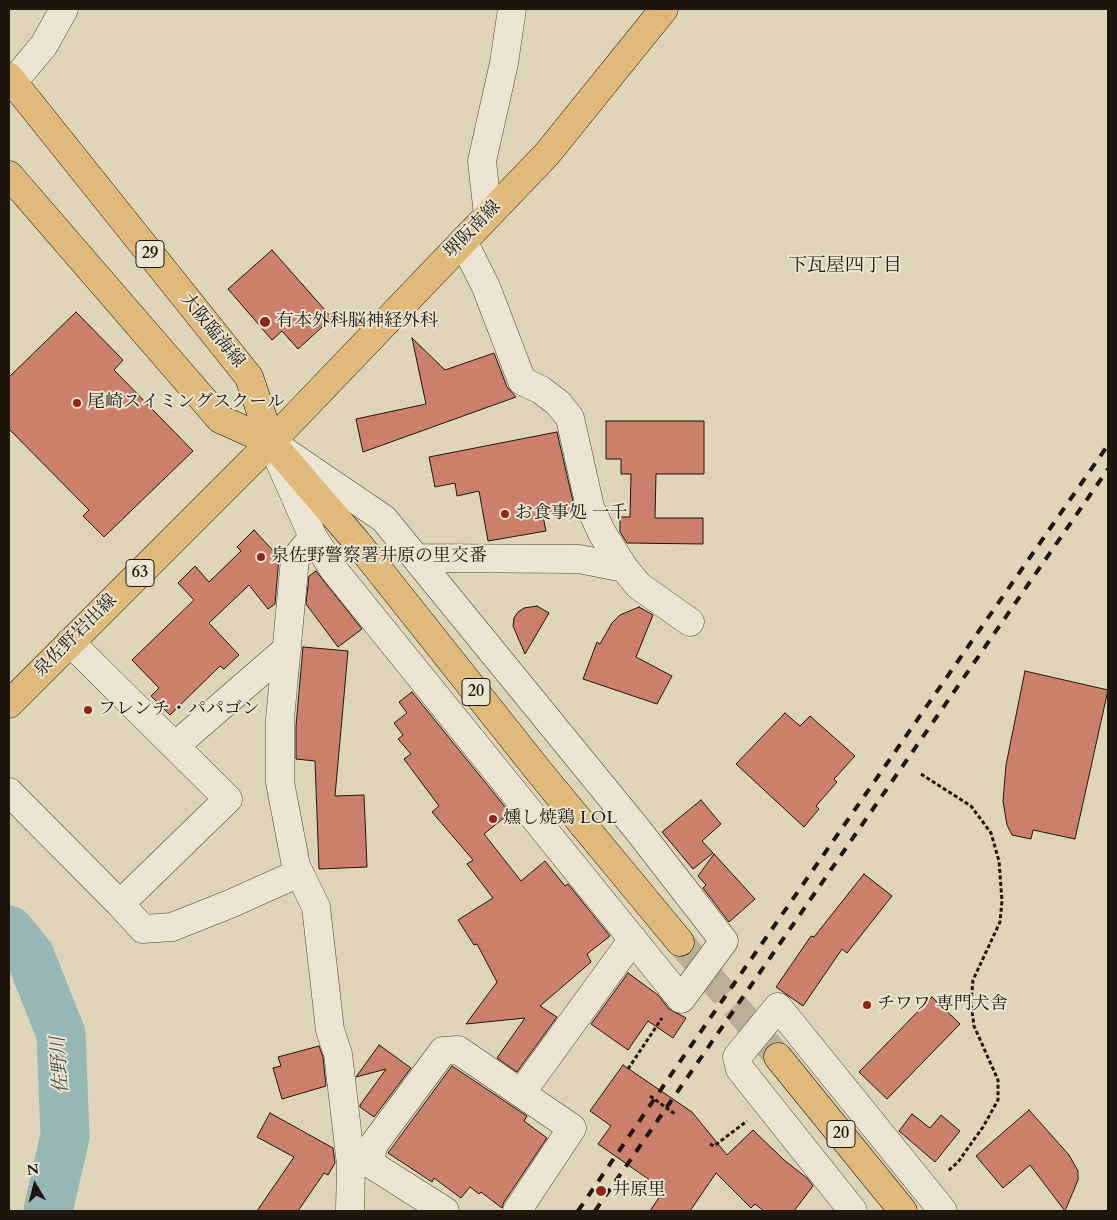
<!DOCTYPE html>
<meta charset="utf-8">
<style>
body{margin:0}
#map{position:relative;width:1117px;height:1220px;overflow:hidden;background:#ded5b6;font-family:Cardo,serif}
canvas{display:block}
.frame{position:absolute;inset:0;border:10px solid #1f160d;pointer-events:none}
.north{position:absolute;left:10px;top:1160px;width:50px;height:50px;-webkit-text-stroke:4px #eae4d0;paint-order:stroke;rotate:352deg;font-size:14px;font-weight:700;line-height:20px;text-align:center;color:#1f160d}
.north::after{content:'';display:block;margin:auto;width:18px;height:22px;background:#1f160d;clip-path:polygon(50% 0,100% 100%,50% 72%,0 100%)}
</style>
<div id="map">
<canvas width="1117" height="1220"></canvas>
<div class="frame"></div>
<div class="north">N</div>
</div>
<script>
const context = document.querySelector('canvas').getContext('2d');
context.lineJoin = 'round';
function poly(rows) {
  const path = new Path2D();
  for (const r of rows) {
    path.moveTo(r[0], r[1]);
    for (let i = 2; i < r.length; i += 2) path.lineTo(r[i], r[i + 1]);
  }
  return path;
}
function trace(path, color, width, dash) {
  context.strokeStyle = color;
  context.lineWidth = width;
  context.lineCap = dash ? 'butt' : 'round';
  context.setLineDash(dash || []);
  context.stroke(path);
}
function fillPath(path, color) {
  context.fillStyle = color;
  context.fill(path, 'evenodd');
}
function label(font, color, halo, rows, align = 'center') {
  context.font = font + ' Cardo,"Noto Serif JP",serif';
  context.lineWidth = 4;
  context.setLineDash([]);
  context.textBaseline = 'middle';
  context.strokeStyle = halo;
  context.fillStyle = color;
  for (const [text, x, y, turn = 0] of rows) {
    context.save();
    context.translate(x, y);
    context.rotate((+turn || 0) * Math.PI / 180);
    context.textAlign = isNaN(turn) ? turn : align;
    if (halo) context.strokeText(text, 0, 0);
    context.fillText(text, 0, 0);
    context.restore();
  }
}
trace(poly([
 [9,930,30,956,61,1034,65,1136,48,1211]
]), '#95b7b5', 49);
const building = poly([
 [272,250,332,318,298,349,282,331,272,340,228,289,272,250],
 [76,312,123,360,114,370,193,451,104,537,83,516,89,510,9,429,9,377,76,312],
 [412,338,445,370,494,353,507,387,516,397,363,452,356,419,426,404,412,338],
 [606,421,704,421,704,474,656,474,655,518,703,518,703,544,627,543,620,532,620,517,630,517,631,474,621,474,621,459,606,459,606,421],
 [557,432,575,510,543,516,546,531,488,541,479,491,457,496,455,483,435,487,429,457,557,432],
 [254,530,279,557,275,604,268,609,249,585,209,623,239,655,224,669,220,666,170,715,151,696,159,688,132,660,194,600,178,583,195,566,209,582,241,551,237,547,254,530],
 [316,571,362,629,338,647,306,604,309,576,316,571],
 [537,606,549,613,525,654,513,626,514,618,518,612,524,608,537,606],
 [639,607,653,615,636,657,672,676,657,704,583,679,597,642,600,644,612,623,620,615,639,607],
 [303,647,348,651,335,796,364,795,367,867,319,869,315,761,296,759,296,726,303,647],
 [1025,671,1108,690,1075,839,1033,830,1031,839,1012,835,1007,825,1003,801,1006,765,1025,671],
 [412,692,510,813,484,834,521,881,545,861,565,886,568,884,610,936,587,954,591,962,540,1006,557,1017,517,1072,497,1058,525,1018,466,1024,497,982,477,944,474,945,458,920,493,898,467,864,473,860,432,812,439,806,404,759,411,754,398,739,403,735,394,723,407,713,399,702,412,692],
 [785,713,800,726,810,716,855,756,834,779,837,782,816,806,819,809,804,827,736,764,785,713],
 [701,800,721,824,702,841,713,853,693,869,662,832,701,800],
 [714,854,755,899,729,922,703,888,706,885,698,876,714,854],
 [864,874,892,896,847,953,842,949,803,1006,776,987,811,936,814,937,864,874],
 [628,973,658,995,669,1009,686,1018,673,1038,648,1021,628,1050,591,1024,628,973],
 [932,997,960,1024,887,1099,859,1072,932,997],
 [379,1045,411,1068,374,1117,360,1107,360,1105,386,1069,356,1077,379,1045],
 [319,1046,323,1057,326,1086,282,1099,273,1068,281,1066,278,1057,319,1046],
 [623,1065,692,1112,727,1155,753,1130,784,1160,807,1178,813,1186,794,1211,764,1211,755,1204,751,1208,716,1173,690,1211,650,1211,664,1190,598,1144,611,1126,590,1111,623,1065],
 [452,1066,527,1116,524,1121,547,1138,504,1202,502,1208,481,1192,479,1194,470,1187,461,1198,434,1178,432,1182,388,1153,452,1066],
 [1029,1110,1069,1155,1078,1171,1078,1180,1065,1211,1030,1165,1003,1188,976,1156,1029,1110],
 [270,1113,333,1148,335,1163,328,1175,324,1173,298,1211,257,1211,294,1157,257,1137,270,1113],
 [912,1114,930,1128,941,1115,960,1131,935,1162,899,1131,912,1114]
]);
fillPath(building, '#cb806c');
trace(building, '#1f160d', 1);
trace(poly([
 [680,942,778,1057]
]), '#b8af94', 28, [28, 14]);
const minor = poly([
 [9,87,44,45,64,9],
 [488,215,482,161,504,63,512,9],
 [463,241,486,287,522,381,541,390,558,403,570,418,590,507,602,533,624,568,639,586,690,622],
 [271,442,384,519,637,829,724,941,681,999,334,570,313,537,271,442],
 [313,537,295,559,280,719,280,782,296,866,316,907,330,1030,338,1054,351,1164,350,1211],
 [416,558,579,559,624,568],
 [175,746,287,649],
 [9,792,120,904,228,799,70,642],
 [120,904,143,929,172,927,230,904,299,873],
 [521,1093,633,939],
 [369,1163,374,1144,443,1051,458,1050,572,1128,517,1211],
 [351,1164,369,1163,445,1211],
 [853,1211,740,1069,737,1057,778,1007,943,1211]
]);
const major = poly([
 [9,77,249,377,271,442,356,541,541,774,680,942],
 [9,175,220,419,271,442],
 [9,704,271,442,547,154,664,9],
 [778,1057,903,1211]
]);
trace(minor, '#4f4637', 29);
trace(major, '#1f160d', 29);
trace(poly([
 [921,774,971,806,991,833,999,861,1002,901,1000,922,973,980,971,1003,974,1026,998,1080,998,1100,983,1127,958,1162,947,1172],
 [628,1069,662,1018],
 [650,1096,675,1114],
 [710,1144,714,1146,747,1121]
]), '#1f160d', 3, [4, 2.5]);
trace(minor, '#eae4d0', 28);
trace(major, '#dfba7b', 28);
trace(poly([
 [578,1211,679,1063,1108,445],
 [595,1211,1108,469]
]), '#1f160d', 4, [9, 9]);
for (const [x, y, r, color] of [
 [265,322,6,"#8f2418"],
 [77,403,5,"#8f2418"],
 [505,514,5,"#8f2418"],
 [261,557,5,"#8f2418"],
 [88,710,5,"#8f2418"],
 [493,819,5,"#8f2418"],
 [867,1005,5,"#8f2418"],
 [601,1191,6,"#8f2418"]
]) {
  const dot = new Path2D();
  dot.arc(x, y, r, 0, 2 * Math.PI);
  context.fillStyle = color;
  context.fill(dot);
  trace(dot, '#eae4d0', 2);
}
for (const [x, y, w] of [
 [150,254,28],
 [140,573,28],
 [476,692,28],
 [841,1134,28]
]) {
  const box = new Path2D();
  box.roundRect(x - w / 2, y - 13.5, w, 27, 4);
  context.fillStyle = '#eae4d0';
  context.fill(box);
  trace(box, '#1f160d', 1);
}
label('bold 16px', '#1f160d', null, [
 ["29",150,254],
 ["63",140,573],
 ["20",476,692],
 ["20",841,1134]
]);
label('18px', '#1f160d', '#eae4d0', [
 ["堺阪南線",473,230,-46],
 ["大阪臨海線",212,331,51],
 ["泉佐野岩出線",76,636,-45]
]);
label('18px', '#1f160d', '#eae4d0', [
 ["有本外科脳神経外科",276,322],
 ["尾崎スイミングスクール",87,403],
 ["お食事処 一千",515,514],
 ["泉佐野警察署井原の里交番",271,557],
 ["フレンチ・パパゴン",98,710],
 ["燻し焼鶏 LOL",503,819],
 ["チワワ 専門犬舎",877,1005],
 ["井原里",612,1191]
], 'left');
label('19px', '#1f160d', '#eae4d0', [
 ["下瓦屋四丁目",845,267]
]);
label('italic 19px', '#484e48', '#eae4d0', [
 ["佐野川",61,1065,-94]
]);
</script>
